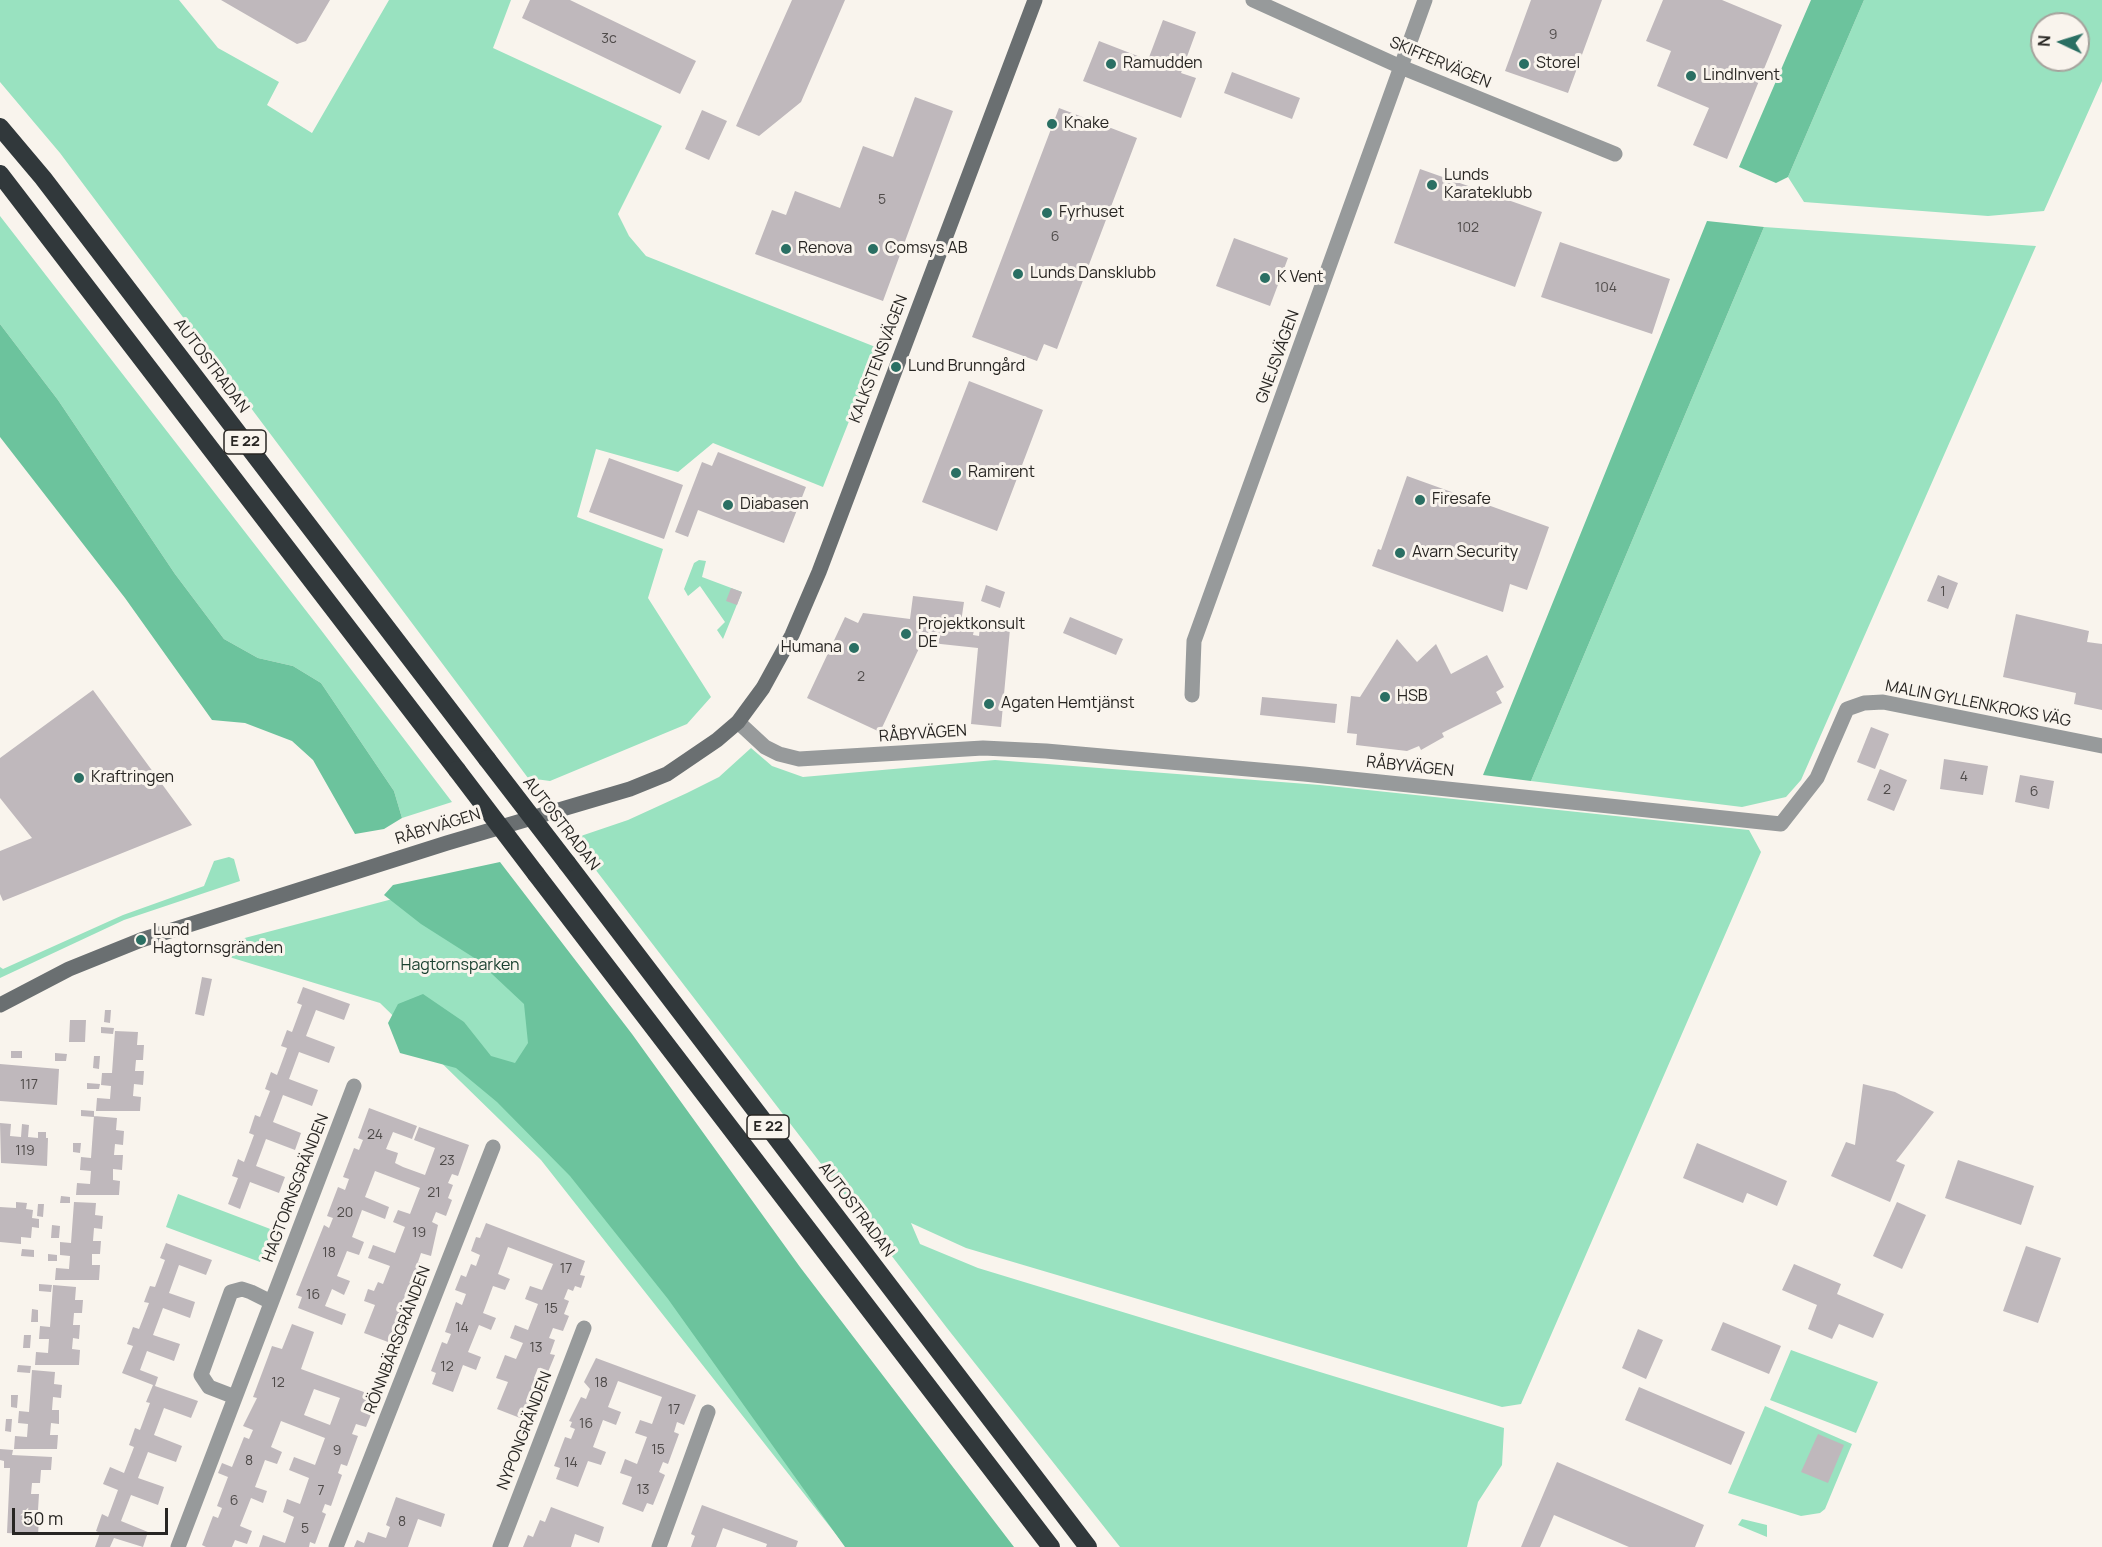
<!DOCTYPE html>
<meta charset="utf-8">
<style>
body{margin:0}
#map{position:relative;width:2102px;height:1547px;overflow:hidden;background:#f9f4ed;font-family:Manrope,sans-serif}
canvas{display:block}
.north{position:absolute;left:2030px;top:12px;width:60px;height:60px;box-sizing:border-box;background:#f9f4ed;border:2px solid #a5a29c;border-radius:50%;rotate:274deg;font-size:16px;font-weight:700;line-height:24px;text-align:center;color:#282623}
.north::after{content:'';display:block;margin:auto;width:21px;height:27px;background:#2a6f63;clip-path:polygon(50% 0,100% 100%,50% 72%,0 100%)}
.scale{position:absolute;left:12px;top:1508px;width:156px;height:27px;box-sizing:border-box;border:3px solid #282623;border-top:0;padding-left:8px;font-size:18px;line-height:21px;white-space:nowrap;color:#282623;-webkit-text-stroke:4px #f9f4ed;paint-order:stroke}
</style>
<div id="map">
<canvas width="2102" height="1547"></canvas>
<div class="north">N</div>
<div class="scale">50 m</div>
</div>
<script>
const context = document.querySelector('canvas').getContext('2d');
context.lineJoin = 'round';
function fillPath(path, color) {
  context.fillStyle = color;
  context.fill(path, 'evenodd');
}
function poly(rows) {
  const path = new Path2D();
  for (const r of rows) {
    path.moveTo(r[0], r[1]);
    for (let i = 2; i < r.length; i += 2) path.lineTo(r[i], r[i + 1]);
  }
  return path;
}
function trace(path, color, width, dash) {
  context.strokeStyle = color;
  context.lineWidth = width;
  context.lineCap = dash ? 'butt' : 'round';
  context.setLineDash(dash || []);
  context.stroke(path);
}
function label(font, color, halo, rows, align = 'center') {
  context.font = font + ' Manrope,sans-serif';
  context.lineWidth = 6;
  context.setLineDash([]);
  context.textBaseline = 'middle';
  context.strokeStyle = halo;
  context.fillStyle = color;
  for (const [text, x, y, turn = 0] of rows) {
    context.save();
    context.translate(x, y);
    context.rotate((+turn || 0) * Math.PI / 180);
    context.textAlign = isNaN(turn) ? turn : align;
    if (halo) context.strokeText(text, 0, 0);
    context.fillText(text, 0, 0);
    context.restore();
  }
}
fillPath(poly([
 [0,0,179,0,218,48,279,82,267,105,312,133,389,0,511,0,493,48,662,126,618,214,629,236,646,256,878,348,823,487,713,443,678,472,596,449,577,517,663,549,648,598,711,697,687,724,550,781,528,778,60,153,0,82],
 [1864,0,2102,0,2102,81,2044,211,1988,216,1804,202,1788,177],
 [2042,24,2078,24,2078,60,2042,60],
 [0,216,321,630,452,802,402,818,394,791,321,683,293,666,258,658,224,639,175,574,58,400,0,324],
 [1764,227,2036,246,1801,780,1786,797,1742,807,1531,781],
 [699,560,706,561,702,577,742,592,723,639,717,630,725,622,700,586,688,596,684,589,694,563],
 [751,748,772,766,803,777,995,760,1320,785,1749,830,1761,852,1521,1404,1502,1407,966,1248,911,1223,920,1244,978,1268,1504,1428,1502,1465,1478,1502,1467,1547,1120,1547,947,1328,572,839,628,820,687,793,719,777],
 [229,857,234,859,240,881,124,920,0,978,0,967,3,969,123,915,204,886,214,861],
 [491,873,846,1547,541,1160,380,1003,203,949],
 [178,1194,273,1230,260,1262,166,1227],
 [1791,1350,1878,1382,1856,1433,1770,1400],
 [1765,1406,1852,1444,1825,1509,1820,1513,1801,1516,1728,1493],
 [1742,1519,1767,1525,1767,1537,1738,1525]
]), '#99e2c0');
fillPath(poly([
 [1811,0,1864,0,1788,177,1776,183,1739,167],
 [1707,221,1764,227,1531,781,1483,775],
 [0,324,58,400,175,574,224,639,258,658,293,666,321,683,394,791,402,818,384,829,355,834,313,760,292,741,245,723,212,720,125,598,0,437],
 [500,862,632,1034,800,1267,1014,1547,845,1547,668,1299,570,1176,497,1102,456,1068,400,1053,388,1023,398,1004,423,994,464,1022,491,1056,515,1063,528,1043,524,1004,476,959,421,924,384,895,393,885]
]), '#6cc39d');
fillPath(poly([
 [221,0,330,0,306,41,297,44],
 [530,0,570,0,696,61,680,94,522,18],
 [792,0,845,0,801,102,759,136,736,126],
 [1531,0,1602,0,1568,93,1505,71],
 [1663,0,1722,0,1782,25,1727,159,1693,145,1709,108,1657,86,1671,51,1646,41],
 [1163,20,1196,32,1181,73,1196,78,1181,118,1083,81,1099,41,1148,60],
 [1232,72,1300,98,1292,119,1224,93],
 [915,97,953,111,883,301,755,254,772,210,786,215,795,191,840,208,863,146,893,157],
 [1059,108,1137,138,1057,349,1044,344,1037,361,972,337],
 [702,110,727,121,709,160,685,149],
 [1420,169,1542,212,1515,287,1394,243],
 [1234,238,1288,258,1270,306,1216,286],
 [1560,242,1670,279,1652,334,1541,297],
 [969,381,1043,410,997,531,922,502],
 [718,452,806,487,784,543,698,510,688,537,675,532,702,462,712,466],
 [609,458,683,485,664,539,589,512],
 [1407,476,1549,527,1527,590,1510,584,1503,612,1372,566,1378,549,1381,550],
 [1938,575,1958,583,1948,609,1927,601],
 [986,585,1005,592,1000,608,981,601],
 [731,588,742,592,737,605,726,601],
 [913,596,964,602,960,629,974,630,973,635,979,636,980,626,1010,629,1001,727,971,724,978,648,922,642,880,732,807,698,845,617,858,623,863,613,910,619],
 [2016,614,2089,631,2087,642,2102,644,2102,710,2074,704,2076,693,2003,677],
 [1070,617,1123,639,1116,655,1063,633],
 [1397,639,1417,662,1436,644,1451,674,1487,655,1504,687,1496,692,1502,703,1442,733,1444,737,1421,750,1419,746,1407,751,1356,745,1357,734,1347,733,1351,696,1360,697],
 [93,690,192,825,3,901,0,894,0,851,32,838,0,798,0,758],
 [1262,697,1337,704,1335,723,1260,715],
 [1871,727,1889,734,1875,769,1857,762],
 [1944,759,1988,766,1983,795,1940,789],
 [1880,769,1907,780,1894,811,1867,800],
 [2020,775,2054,781,2049,809,2015,802],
 [202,977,212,979,204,1016,195,1014],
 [303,987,350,1004,344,1020,316,1010,306,1036,335,1047,329,1063,299,1052,289,1079,318,1090,312,1106,283,1095,273,1122,301,1133,295,1150,266,1139,256,1166,285,1177,279,1193,250,1182,240,1209,228,1204,238,1178,232,1176,238,1159,244,1162,254,1135,249,1133,255,1115,260,1117,270,1091,265,1089,271,1072,277,1075,287,1048,281,1046,287,1030,292,1032,302,1005,297,1003],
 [105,1010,111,1010,110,1023,104,1022],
 [70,1020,86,1020,85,1042,69,1042],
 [101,1027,114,1028,113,1034,101,1033],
 [115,1031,138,1032,137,1045,144,1045,143,1060,136,1060,135,1071,144,1071,143,1085,134,1084,133,1096,141,1097,140,1111,96,1111,97,1098,110,1099,111,1086,101,1085,102,1073,112,1073],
 [11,1051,22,1051,22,1058,11,1058],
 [55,1053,67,1054,66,1061,55,1061],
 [94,1056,100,1056,99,1069,93,1068],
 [0,1064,59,1069,57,1105,0,1101],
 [87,1083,100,1084,99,1089,87,1089],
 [1863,1084,1895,1092,1934,1112,1896,1161,1905,1165,1890,1202,1831,1176,1846,1142,1855,1145],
 [369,1108,417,1126,412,1139,393,1132,386,1149,398,1153,395,1163,403,1167,425,1175,435,1148,414,1140,419,1127,469,1145,458,1176,452,1174,448,1183,453,1185,448,1198,452,1200,446,1216,436,1212,432,1222,438,1225,431,1256,421,1253,418,1262,423,1264,415,1294,407,1291,403,1301,408,1303,397,1334,392,1332,388,1342,364,1333,375,1305,364,1301,368,1289,374,1291,378,1282,383,1284,390,1266,368,1258,373,1245,395,1253,405,1227,393,1222,398,1210,410,1214,420,1188,375,1171,365,1197,389,1207,385,1219,362,1210,352,1237,364,1242,359,1255,347,1251,337,1276,350,1281,344,1295,332,1289,325,1306,346,1314,342,1325,298,1308,302,1297,296,1295,324,1225,329,1228,333,1218,327,1216,338,1187,345,1190,349,1179,343,1177,354,1148,359,1150,363,1140,358,1138],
 [81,1110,94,1111,94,1117,81,1116],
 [94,1116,117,1118,116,1130,124,1131,123,1145,115,1144,114,1155,123,1155,122,1170,113,1169,113,1180,120,1181,119,1195,76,1195,77,1183,90,1184,91,1171,80,1170,81,1157,91,1158],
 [0,1123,11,1124,10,1136,21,1137,22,1124,29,1125,28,1137,38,1138,38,1132,46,1132,46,1138,48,1138,47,1166,1,1163],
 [73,1143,81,1143,80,1153,73,1152],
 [1697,1143,1787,1181,1777,1206,1747,1193,1743,1203,1683,1178],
 [1958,1160,2034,1186,2021,1225,1945,1198],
 [61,1196,70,1197,70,1203,60,1203],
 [16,1202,27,1203,26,1209,33,1210,32,1218,39,1219,39,1228,32,1227,31,1238,21,1237,21,1244,0,1242,0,1207,16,1208],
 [74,1202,96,1203,95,1215,103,1216,102,1229,94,1228,93,1241,101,1241,100,1254,92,1254,92,1265,100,1265,99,1280,55,1280,56,1268,69,1269,70,1256,60,1255,60,1242,71,1243],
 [1897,1202,1926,1215,1902,1269,1873,1256],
 [38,1204,44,1204,43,1217,37,1216],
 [486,1223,585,1261,580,1275,585,1276,581,1288,575,1286,573,1291,568,1289,564,1299,569,1301,564,1314,569,1316,563,1331,553,1328,549,1338,555,1340,550,1354,555,1355,548,1372,538,1368,534,1378,540,1380,528,1410,536,1413,533,1423,497,1409,508,1382,496,1378,505,1355,516,1359,523,1343,510,1338,515,1325,528,1330,538,1304,525,1299,530,1286,542,1290,553,1264,508,1247,498,1274,510,1279,505,1290,493,1286,483,1313,496,1318,491,1330,479,1325,468,1352,481,1357,476,1370,463,1365,453,1392,432,1384,436,1373,431,1371,442,1342,447,1344,451,1334,445,1332,456,1302,462,1305,466,1294,455,1290,461,1275,466,1277,471,1264,476,1266,480,1255,471,1251,476,1237,480,1238],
 [52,1225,60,1226,59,1238,51,1238],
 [166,1243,212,1260,206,1275,179,1265,169,1293,195,1302,190,1318,163,1308,153,1335,180,1344,174,1361,147,1351,140,1370,158,1377,155,1386,198,1401,191,1418,164,1408,154,1435,182,1446,176,1462,148,1452,138,1478,164,1487,158,1505,131,1495,121,1521,148,1532,143,1547,114,1538,110,1547,95,1547,100,1533,96,1531,102,1514,108,1517,118,1490,103,1484,110,1467,124,1473,134,1447,129,1445,135,1428,140,1430,150,1403,146,1402,153,1385,122,1373,133,1346,127,1344,133,1327,139,1329,149,1303,144,1302,150,1286,155,1287,165,1260,160,1258],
 [2026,1246,2061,1258,2038,1323,2003,1311],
 [22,1249,34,1250,34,1257,21,1256],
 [48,1254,57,1255,57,1261,48,1261],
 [1794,1264,1841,1284,1837,1294,1884,1314,1873,1338,1839,1324,1832,1339,1808,1329,1817,1305,1782,1290],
 [39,1284,52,1285,51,1292,39,1291],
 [53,1285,76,1287,75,1300,83,1300,82,1313,74,1313,73,1325,80,1325,79,1339,73,1338,72,1349,80,1350,79,1365,35,1365,36,1352,48,1353,49,1339,39,1339,40,1326,50,1327],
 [32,1309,38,1310,38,1322,31,1322],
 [1723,1322,1781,1346,1769,1374,1711,1350],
 [292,1324,314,1332,301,1369,372,1395,369,1405,374,1407,366,1427,356,1424,352,1434,358,1436,347,1466,341,1464,338,1473,342,1475,331,1506,325,1504,322,1512,326,1514,315,1544,310,1542,309,1547,259,1547,263,1535,285,1543,294,1517,283,1512,287,1499,300,1504,309,1478,289,1470,294,1457,315,1465,325,1438,281,1421,271,1447,282,1452,277,1464,265,1460,255,1487,267,1491,263,1503,251,1498,240,1526,252,1531,247,1544,235,1540,232,1547,206,1547,202,1545,213,1516,218,1518,222,1508,217,1506,228,1477,218,1473,222,1463,232,1467,244,1437,249,1439,253,1430,243,1426,257,1398,253,1397,268,1357,272,1346,282,1349],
 [314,1389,340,1398,330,1425,304,1415],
 [1638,1329,1663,1340,1646,1379,1622,1368],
 [24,1335,31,1335,30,1348,23,1348],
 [596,1358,696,1395,684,1425,677,1422,674,1432,679,1434,668,1464,663,1462,659,1472,665,1475,653,1505,647,1503,643,1512,622,1504,632,1477,620,1473,625,1459,637,1464,647,1437,635,1433,640,1420,652,1424,662,1397,618,1381,608,1407,621,1412,616,1425,603,1420,593,1447,606,1452,601,1465,588,1461,578,1487,556,1479,560,1468,554,1466,565,1437,571,1439,575,1429,570,1427,572,1422,569,1421,581,1397,586,1399,590,1389,584,1382],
 [18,1365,31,1366,30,1373,17,1372],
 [32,1370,55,1372,54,1384,62,1385,61,1398,53,1397,52,1410,59,1410,59,1424,51,1423,50,1435,58,1435,57,1449,14,1449,15,1436,27,1437,28,1424,18,1423,19,1411,29,1412],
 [1639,1387,1745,1432,1731,1465,1625,1420],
 [11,1395,18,1395,17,1408,11,1407],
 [6,1419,12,1419,11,1432,5,1431],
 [1818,1434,1844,1445,1828,1483,1801,1472],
 [0,1449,13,1450,12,1455,52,1457,51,1470,41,1470,40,1483,32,1483,31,1494,39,1494,38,1510,30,1510,30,1520,39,1520,38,1535,7,1533,10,1468,4,1468,4,1461,0,1460],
 [1557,1462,1704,1525,1695,1547,1629,1547,1554,1515,1540,1547,1521,1547],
 [396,1497,445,1514,441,1527,418,1519,408,1547,354,1547,357,1540,364,1543,368,1532,386,1538,390,1527,386,1525],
 [702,1505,798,1541,796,1547,766,1547,767,1544,723,1528,716,1547,691,1547,695,1536,691,1534],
 [551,1507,604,1527,599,1543,575,1534,571,1547,523,1547,528,1535,533,1537,540,1520,545,1522]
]), '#bfb8bc');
trace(poly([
 [1253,0,1401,67,1615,154],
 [1192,695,1194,641,1425,0],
 [738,722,765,747,779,754,799,759,983,748,1046,751,1304,774,1781,824,1817,778,1847,709,1864,703,1883,702,2102,746],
 [235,1397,209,1387,201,1375,231,1292,242,1289,251,1292,271,1302],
 [178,1547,354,1086],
 [336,1547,493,1147],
 [500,1547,584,1328],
 [659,1547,708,1412]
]), '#979a9b', 15);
trace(poly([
 [0,1005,69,969,141,940,447,843,630,789,667,774,717,740,738,722,763,688,792,635,819,572,1035,0]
]), '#6a6f71', 15);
trace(poly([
 [0,127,43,178,487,759],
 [0,174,457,770],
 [567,863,1088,1547],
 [536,874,1051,1547]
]), '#31383b', 18);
trace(poly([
 [487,759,567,863],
 [457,770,536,874]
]), '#31383b', 18);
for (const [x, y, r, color] of [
 [1111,64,6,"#2a6f63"],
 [1524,64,6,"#2a6f63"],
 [1691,76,6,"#2a6f63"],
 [1052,124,6,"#2a6f63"],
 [1432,185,6,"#2a6f63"],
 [1047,213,6,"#2a6f63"],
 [786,249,6,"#2a6f63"],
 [873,249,6,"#2a6f63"],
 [1018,274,6,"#2a6f63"],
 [1265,278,6,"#2a6f63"],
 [896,367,6,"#2a6f63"],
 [956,473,6,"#2a6f63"],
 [1420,500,6,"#2a6f63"],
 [728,505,6,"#2a6f63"],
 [1400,553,6,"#2a6f63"],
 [906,634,6,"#2a6f63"],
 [854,648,6,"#2a6f63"],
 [1385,697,6,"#2a6f63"],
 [989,704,6,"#2a6f63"],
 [79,778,6,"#2a6f63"],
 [141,940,6,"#2a6f63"]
]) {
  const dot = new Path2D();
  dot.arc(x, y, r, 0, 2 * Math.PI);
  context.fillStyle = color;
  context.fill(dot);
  trace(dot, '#f9f4ed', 2);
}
label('14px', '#4e4a49', null, [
 ["9",1553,35],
 ["3c",609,39],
 ["5",882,200],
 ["102",1468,228],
 ["6",1055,237],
 ["104",1606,288],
 ["1",1943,592],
 ["2",861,677],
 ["4",1964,777],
 ["2",1887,790],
 ["6",2034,792],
 ["117",29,1085],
 ["24",375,1135],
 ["119",25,1151],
 ["23",447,1161],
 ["21",434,1193],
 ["20",345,1213],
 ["19",419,1233],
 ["18",329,1253],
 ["17",566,1269],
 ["16",313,1295],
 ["15",551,1309],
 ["14",462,1328],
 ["13",536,1348],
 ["12",447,1367],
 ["12",278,1383],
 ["18",601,1383],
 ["17",674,1410],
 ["16",586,1424],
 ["15",658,1450],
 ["9",337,1451],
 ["8",249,1461],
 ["14",571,1463],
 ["13",643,1490],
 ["7",321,1491],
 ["6",234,1501],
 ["8",402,1522],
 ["5",305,1529]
]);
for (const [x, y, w] of [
 [245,442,42],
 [768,1127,42]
]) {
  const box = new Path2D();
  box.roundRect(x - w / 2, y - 12, w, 24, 4.5);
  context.fillStyle = '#f9f4ed';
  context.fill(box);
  trace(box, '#282623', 1.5);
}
label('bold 15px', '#282623', null, [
 ["E 22",245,442],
 ["E 22",768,1127]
]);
label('16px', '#282623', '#f9f4ed', [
 ["SKIFFERVÄGEN",1440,63,23],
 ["GNEJSVÄGEN",1278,357,-70],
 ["KALKSTENSVÄGEN",879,359,-69],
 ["AUTOSTRADAN",211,366,53],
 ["MALIN GYLLENKROKS VÄG",1978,704,11],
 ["RÅBYVÄGEN",923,734,-4],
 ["RÅBYVÄGEN",1410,767,6],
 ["AUTOSTRADAN",561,824,52],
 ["RÅBYVÄGEN",438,827,-17],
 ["HAGTORNSGRÄNDEN",296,1188,-69],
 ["AUTOSTRADAN",856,1210,53],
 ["RÖNNBÄRSGRÄNDEN",398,1340,-69],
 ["NYPONGRÄNDEN",525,1431,-69]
]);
label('16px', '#282623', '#f9f4ed', [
 ["Ramudden",1123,64],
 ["Storel",1536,64],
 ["LindInvent",1703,76],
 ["Knake",1064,124],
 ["Lunds",1444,176],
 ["Karateklubb",1444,194],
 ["Fyrhuset",1059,213],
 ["Renova",798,249],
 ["Comsys AB",885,249],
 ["Lunds Dansklubb",1030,274],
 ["K Vent",1277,278],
 ["Lund Brunngård",908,367],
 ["Ramirent",968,473],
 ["Firesafe",1432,500],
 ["Diabasen",740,505],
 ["Avarn Security",1412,553],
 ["Projektkonsult",918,625],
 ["DE",918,643],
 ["Humana",842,648,"right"],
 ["HSB",1397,697],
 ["Agaten Hemtjänst",1001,704],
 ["Kraftringen",91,778],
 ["Lund",153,931],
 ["Hagtornsgränden",153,949]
], 'left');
label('16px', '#1a4030', '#f9f4ed', [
 ["Hagtornsparken",460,966]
]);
</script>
